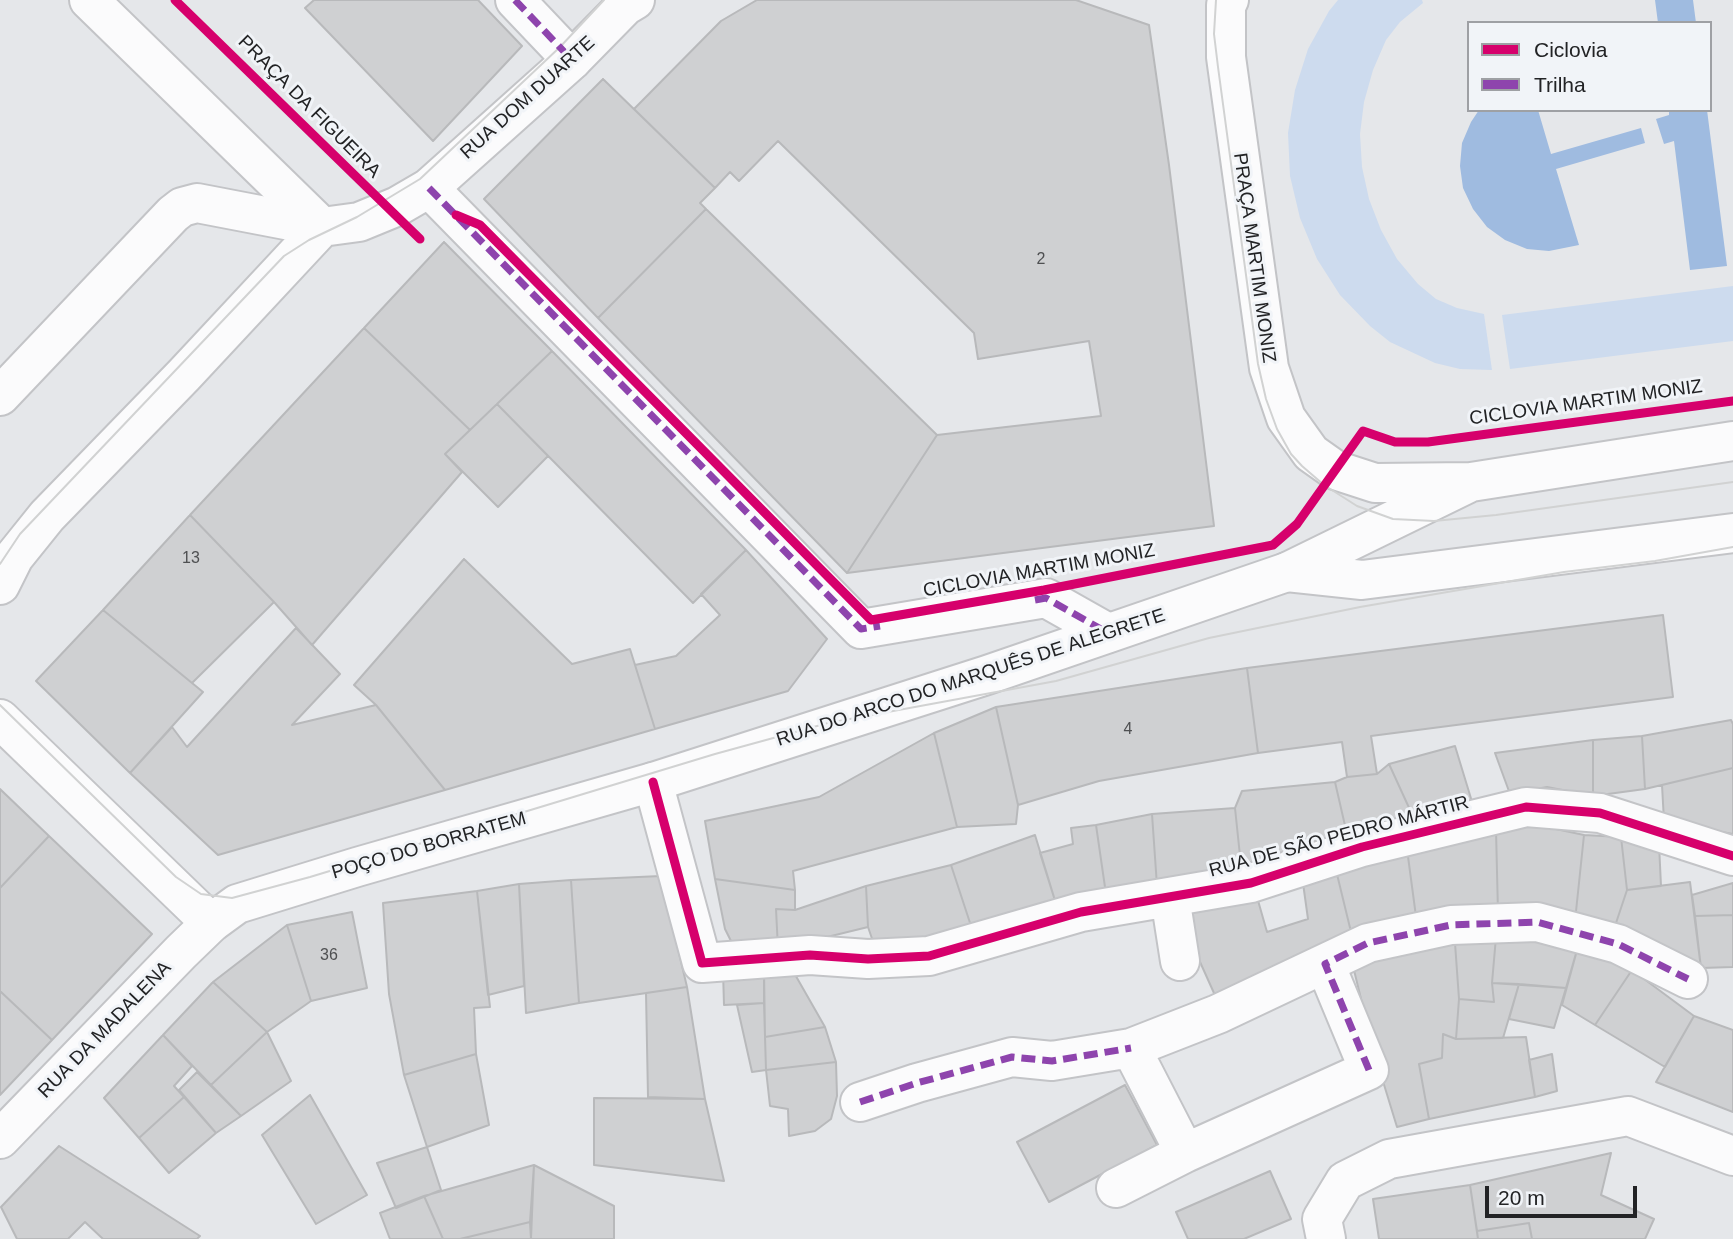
<!DOCTYPE html>
<meta charset="utf-8">
<style>
body{margin:0}
#map{position:relative;width:1733px;height:1239px;overflow:hidden;background:#e5e7ea;font-family:Arial,sans-serif}
canvas{display:block}
.legend{position:absolute;left:1467px;top:21px;width:245px;height:91px;box-sizing:border-box;background:#f1f4f8;border:2px solid #9ea0a4;margin:0;padding:9px 12px;list-style:none;font-size:21px;color:#222325}
.legend li{display:flex;align-items:center;gap:14px;height:35px}
.legend b{width:35px;border:2px solid #9ea0a4}
.scale{position:absolute;left:1485px;top:1186px;width:152px;height:32px;box-sizing:border-box;border:4px solid #222325;border-top:0;padding-left:9px;font-size:21px;line-height:24px;white-space:nowrap;color:#222325;-webkit-text-stroke:5px #f1f4f8;paint-order:stroke}
</style>
<div id="map">
<canvas width="1733" height="1239"></canvas>
<ul class="legend">
<li><b style="height:9px;background:#d6006c"></b>Ciclovia</li>
<li><b style="height:9px;background:#8e44ad"></b>Trilha</li>
</ul>
<div class="scale">20 m</div>
</div>
<script>
const context = document.querySelector('canvas').getContext('2d');
context.lineJoin = 'round';
function fillPath(path, color) {
  context.fillStyle = color;
  context.fill(path, 'evenodd');
}
function poly(rows) {
  const path = new Path2D();
  for (const r of rows) {
    path.moveTo(r[0], r[1]);
    for (let i = 2; i < r.length; i += 2) path.lineTo(r[i], r[i + 1]);
  }
  return path;
}
function trace(path, color, width, dash) {
  context.strokeStyle = color;
  context.lineWidth = width;
  context.lineCap = dash ? 'butt' : 'round';
  context.setLineDash(dash || []);
  context.stroke(path);
}
function label(font, color, halo, rows, align = 'center') {
  context.font = font + ' Arial,sans-serif';
  context.lineWidth = 6;
  context.setLineDash([]);
  context.textBaseline = 'middle';
  context.strokeStyle = halo;
  context.fillStyle = color;
  for (const [text, x, y, turn = 0] of rows) {
    context.save();
    context.translate(x, y);
    context.rotate((+turn || 0) * Math.PI / 180);
    context.textAlign = isNaN(turn) ? turn : align;
    if (halo) context.strokeText(text, 0, 0);
    context.fillText(text, 0, 0);
    context.restore();
  }
}
fillPath(poly([
 [1338,0,1422,0,1423,3,1400,22,1386,40,1373,70,1364,102,1360,134,1362,167,1369,199,1381,230,1397,259,1418,284,1436,299,1457,308,1484,314,1492,370,1460,369,1435,363,1390,342,1370,326,1340,295,1317,259,1300,218,1290,176,1288,133,1295,90,1308,49,1329,11],
 [1733,286,1733,341,1510,369,1502,315]
]), '#cddbee');
fillPath(poly([
 [1655,0,1693,0,1696,23,1658,23],
 [1479,110,1538,110,1551,154,1641,128,1645,143,1556,169,1579,245,1549,251,1527,249,1505,240,1487,227,1473,209,1463,188,1460,166,1462,143,1471,122],
 [1669,110,1707,110,1727,266,1690,270,1674,141,1664,144,1656,119,1669,115]
]), '#9fbbe0');
const building = poly([
 [314,0,478,0,522,46,433,141,305,8,314,0],
 [757,0,1076,0,1149,25,1169,165,1214,526,847,573,937,435,1101,416,1089,341,978,359,974,333,778,141,739,181,730,172,715,188,634,109,721,21,757,0],
 [603,79,715,188,700,203,706,209,598,318,484,199,603,79],
 [706,209,937,435,847,573,598,318,706,209],
 [444,242,552,351,470,430,364,328,444,242],
 [364,328,470,430,445,454,462,472,312,645,274,602,190,515,364,328],
 [552,351,746,550,693,603,497,404,552,351],
 [497,404,548,456,498,507,445,454,497,404],
 [190,515,274,602,192,683,103,610,190,515],
 [746,550,827,639,788,691,655,729,635,665,676,656,720,615,701,594,746,550],
 [464,559,572,664,630,649,655,729,445,790,376,705,354,685,464,559],
 [103,610,203,692,130,773,36,681,103,610],
 [1663,615,1673,697,1371,736,1377,774,1347,777,1342,742,1258,753,1247,668,1663,615],
 [296,628,340,674,292,725,376,705,445,790,218,855,130,773,172,727,187,747,296,628],
 [1247,668,1258,753,1099,781,1018,805,996,707,1247,668],
 [996,707,1018,805,1016,824,957,827,934,733,996,707],
 [1731,720,1733,724,1733,768,1645,789,1642,736,1731,720],
 [934,733,957,827,793,871,795,890,715,879,705,821,819,797,934,733],
 [1642,736,1645,789,1593,796,1593,740,1642,736],
 [1593,740,1593,796,1547,787,1510,794,1495,753,1593,740],
 [1455,746,1473,805,1416,823,1389,764,1455,746],
 [1389,764,1416,823,1349,843,1335,782,1347,777,1377,774,1389,764],
 [1733,768,1733,834,1664,821,1662,785,1733,768],
 [1335,782,1349,843,1242,875,1235,808,1242,791,1335,782],
 [0,789,49,836,0,888,0,789],
 [1235,808,1242,875,1157,886,1152,814,1235,808],
 [1152,814,1157,886,1106,894,1096,825,1152,814],
 [1096,825,1106,894,1057,907,1040,853,1073,844,1071,828,1096,825],
 [1537,825,1584,835,1575,921,1498,913,1496,830,1537,825],
 [1496,830,1498,913,1417,924,1407,849,1496,830],
 [1035,835,1057,907,974,935,951,865,1035,835],
 [1584,835,1621,837,1627,890,1613,932,1575,921,1584,835],
 [49,836,152,934,52,1040,0,991,0,888,49,836],
 [1621,837,1659,844,1661,886,1627,890,1621,837],
 [1407,849,1417,924,1352,936,1335,866,1407,849],
 [951,865,974,935,877,953,868,927,866,886,951,865],
 [1335,866,1352,936,1218,1002,1196,953,1190,902,1255,890,1267,932,1308,919,1302,876,1335,866],
 [661,876,687,987,579,1003,571,880,661,876],
 [715,879,795,890,795,910,776,909,778,949,734,947,725,929,715,879],
 [571,880,579,1003,526,1013,519,884,571,880],
 [1690,882,1701,968,1613,932,1627,890,1690,882],
 [1733,883,1733,915,1695,916,1692,895,1733,883],
 [519,884,524,986,488,995,477,891,519,884],
 [866,886,868,927,778,949,776,909,795,910,866,886],
 [477,891,490,1007,474,1008,476,1054,404,1075,389,994,383,903,477,891],
 [352,912,367,988,311,1001,287,925,352,912],
 [1733,915,1733,967,1701,968,1695,916,1733,915],
 [287,925,311,1001,267,1032,213,982,287,925],
 [1496,937,1492,983,1494,1002,1459,999,1455,943,1496,937],
 [1496,937,1579,943,1566,988,1492,983,1496,937],
 [1455,943,1459,999,1456,1039,1443,1034,1442,1058,1419,1064,1429,1119,1397,1127,1374,1052,1352,962,1455,943],
 [1579,943,1632,970,1595,1025,1562,1005,1579,943],
 [764,970,793,971,825,1027,765,1037,764,970],
 [764,970,764,1003,724,1005,723,971,764,970],
 [1632,970,1694,1016,1665,1067,1595,1025,1632,970],
 [213,982,267,1032,211,1085,163,1035,213,982],
 [1492,983,1519,984,1503,1038,1456,1039,1459,999,1494,1002,1492,983],
 [1519,984,1566,988,1554,1028,1509,1019,1519,984],
 [687,987,705,1099,648,1097,646,993,687,987],
 [1,992,52,1040,0,1095,0,993,1,992],
 [764,1003,766,1070,752,1072,737,1005,764,1003],
 [1694,1016,1733,1030,1733,1112,1656,1082,1694,1016],
 [825,1027,836,1062,766,1070,765,1037,825,1027],
 [267,1032,291,1081,241,1116,211,1085,267,1032],
 [1443,1034,1456,1039,1526,1037,1535,1097,1429,1119,1419,1064,1442,1058,1443,1034],
 [163,1035,192,1066,174,1086,184,1097,139,1138,104,1098,163,1035],
 [476,1054,489,1125,427,1147,404,1075,476,1054],
 [1552,1054,1557,1091,1535,1097,1529,1060,1552,1054],
 [836,1062,837,1096,831,1119,815,1131,789,1136,788,1109,770,1106,766,1070,836,1062],
 [197,1072,241,1116,216,1133,179,1090,197,1072],
 [1125,1085,1157,1145,1049,1202,1017,1142,1125,1085],
 [310,1095,367,1195,316,1224,262,1135,310,1095],
 [184,1097,216,1133,169,1173,139,1138,184,1097],
 [594,1098,705,1099,724,1181,594,1165,594,1098],
 [59,1146,200,1236,197,1239,103,1239,85,1222,68,1239,17,1239,1,1207,59,1146],
 [427,1147,441,1190,396,1208,377,1163,427,1147],
 [1611,1153,1601,1195,1654,1219,1645,1239,1532,1239,1529,1223,1477,1231,1470,1185,1611,1153],
 [534,1165,614,1206,614,1239,531,1239,534,1165],
 [534,1165,530,1222,460,1239,443,1239,424,1196,534,1165],
 [1270,1171,1291,1219,1244,1239,1188,1239,1176,1212,1270,1171],
 [1470,1185,1478,1239,1379,1239,1373,1199,1470,1185],
 [424,1196,443,1239,390,1239,380,1213,424,1196],
 [530,1222,531,1239,460,1239,530,1222],
 [1529,1223,1532,1239,1478,1239,1477,1231,1529,1223]
]);
fillPath(building, '#cfd0d2');
trace(building, '#b8b9bb', 2);
const minor = poly([
 [89,0,322,227],
 [515,0,572,60],
 [429,188,861,629,1046,598,1108,633],
 [1287,572,1362,580,1733,533],
 [0,719,211,923],
 [653,782,702,963,810,955,868,959,929,956,1081,912,1251,883,1362,847,1526,807,1600,813,1733,856],
 [1170,897,1180,961],
 [1131,1048,1185,1153,1369,1070,1325,964],
 [860,1102,917,1083,1012,1057,1052,1061,1131,1048,1218,1014,1368,943,1451,925,1537,922,1618,944,1688,979],
 [1116,1188,1185,1153],
 [1326,1239,1322,1219,1345,1181,1389,1159,1628,1116,1733,1156]
]);
const major = poly([
 [1229,0,1226,5,1226,57,1269,368,1286,418,1311,453,1335,470,1375,483,1471,482,1733,441],
 [0,396,173,214,182,207,197,203,322,227,359,222,398,206,429,188,572,60,625,6,635,0],
 [0,585,14,557,47,516,184,375,322,227],
 [0,1139,181,952,211,923,237,904,357,867,653,782,987,675,1287,572,1471,482]
]);
trace(minor, '#c3c4c7', 42);
trace(major, '#c3c4c7', 42);
trace(minor, '#fbfbfc', 38);
trace(major, '#fbfbfc', 38);
trace(poly([
 [1216,0,1214,34,1218,67,1258,364,1266,399,1277,429,1291,454,1302,466,1324,485,1357,506,1393,519,1434,521,1496,515,1733,482],
 [0,564,20,534,284,256,309,240,357,217,420,179,560,47,604,0],
 [0,705,176,877,201,894,232,898,310,877,715,754,828,723,1056,681,1209,638,1360,607,1564,572,1655,561,1733,547]
]), '#d1d2d2', 2);
trace(poly([
 [515,0,572,60],
 [429,188,861,629,880,626],
 [1035,600,1046,598,1108,633],
 [1369,1070,1325,964,1368,943,1451,925,1537,922,1618,944,1688,979],
 [860,1102,917,1083,1012,1057,1052,1061,1131,1048]
]), '#8e44ad', 7, [14, 7]);
trace(poly([
 [175,0,420,239],
 [456,215,480,225,871,620,1044,590,1273,545,1297,524,1363,431,1395,442,1428,442,1733,401],
 [653,782,702,963,810,955,868,959,929,956,1081,912,1251,883,1362,847,1526,807,1600,813,1733,856]
]), '#d6006c', 9);
label('16px', '#4f5052', null, [
 ["2",1041,260],
 ["13",191,559],
 ["4",1128,730],
 ["36",329,956]
]);
label('19px', '#222325', '#f1f4f8', [
 ["RUA DOM DUARTE",528,98,-42],
 ["PRAÇA DA FIGUEIRA",309,107,45],
 ["PRAÇA MARTIM MONIZ",1254,258,82],
 ["CICLOVIA MARTIM MONIZ",1586,403,-8],
 ["CICLOVIA MARTIM MONIZ",1039,571,-10],
 ["RUA DO ARCO DO MARQUÊS DE ALEGRETE",971,678,-18],
 ["RUA DE SÃO PEDRO MÁRTIR",1339,837,-15],
 ["POÇO DO BORRATEM",429,846,-16],
 ["RUA DA MADALENA",105,1030,-46]
]);
</script>
